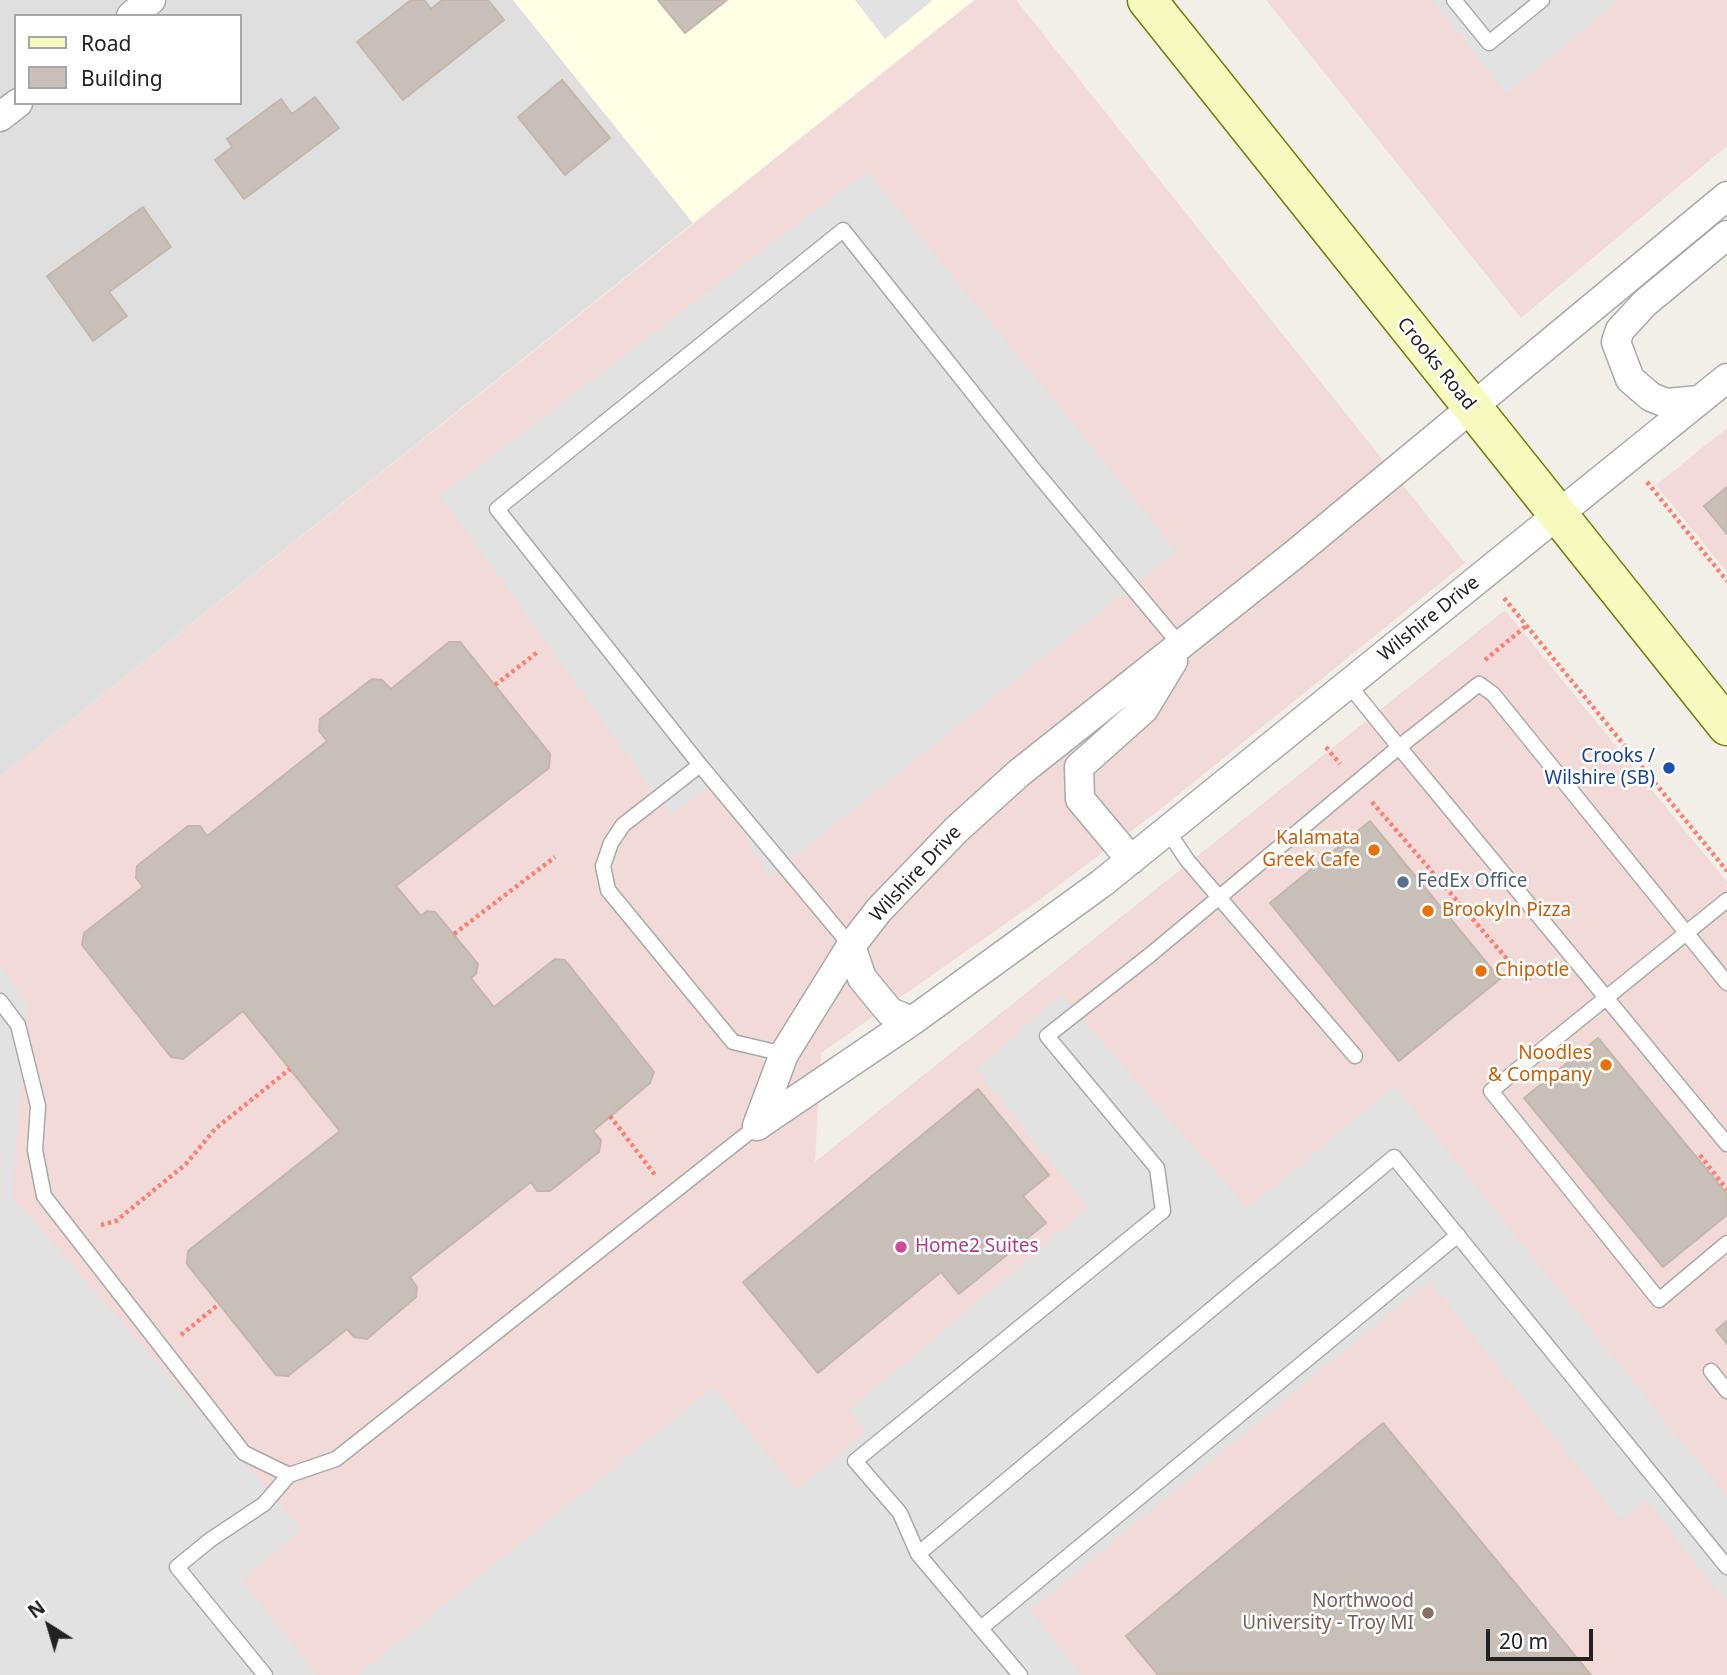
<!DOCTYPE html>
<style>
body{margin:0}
#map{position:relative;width:1727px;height:1675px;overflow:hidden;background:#f2efe9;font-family:"Noto Sans",sans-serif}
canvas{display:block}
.legend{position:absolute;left:14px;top:14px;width:228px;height:91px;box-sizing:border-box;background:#fff;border:2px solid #a7a7a7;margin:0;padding:9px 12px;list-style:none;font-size:21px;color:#222}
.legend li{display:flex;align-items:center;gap:14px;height:35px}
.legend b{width:35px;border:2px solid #a7a7a7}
.north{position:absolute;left:14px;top:1591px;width:70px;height:70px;-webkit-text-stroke:5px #fff;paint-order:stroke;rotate:323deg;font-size:19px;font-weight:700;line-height:28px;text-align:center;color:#222}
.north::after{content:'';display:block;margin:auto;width:24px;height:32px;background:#222;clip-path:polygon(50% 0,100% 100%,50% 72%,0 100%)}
.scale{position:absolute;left:1486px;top:1629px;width:107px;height:32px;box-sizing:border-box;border:4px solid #222;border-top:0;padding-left:9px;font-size:21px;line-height:24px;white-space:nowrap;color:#222;-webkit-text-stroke:5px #fff;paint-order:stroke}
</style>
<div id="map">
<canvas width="1727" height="1675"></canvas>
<ul class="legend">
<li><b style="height:9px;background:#f7fabf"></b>Road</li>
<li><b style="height:19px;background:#c7bfb8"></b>Building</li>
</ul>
<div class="north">N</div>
<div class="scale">20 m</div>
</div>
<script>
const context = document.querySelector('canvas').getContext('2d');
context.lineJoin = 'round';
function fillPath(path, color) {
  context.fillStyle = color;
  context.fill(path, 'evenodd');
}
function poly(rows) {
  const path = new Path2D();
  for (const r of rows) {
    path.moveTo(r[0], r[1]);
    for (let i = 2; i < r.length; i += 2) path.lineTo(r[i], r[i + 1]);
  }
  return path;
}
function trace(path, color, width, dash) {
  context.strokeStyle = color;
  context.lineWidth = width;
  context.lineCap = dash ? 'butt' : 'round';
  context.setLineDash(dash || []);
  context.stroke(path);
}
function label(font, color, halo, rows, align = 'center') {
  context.font = font + ' "Noto Sans",sans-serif';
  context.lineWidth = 5;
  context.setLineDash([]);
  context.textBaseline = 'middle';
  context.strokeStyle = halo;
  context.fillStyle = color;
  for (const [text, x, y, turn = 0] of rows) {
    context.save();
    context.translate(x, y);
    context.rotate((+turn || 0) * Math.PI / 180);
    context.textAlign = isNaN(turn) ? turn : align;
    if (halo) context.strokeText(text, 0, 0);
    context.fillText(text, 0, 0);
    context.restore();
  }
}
fillPath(poly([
 [0,0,513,0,693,223,0,777],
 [16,16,240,16,240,103,16,103]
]), '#e0dfdf');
fillPath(poly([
 [974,0,1016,0,1465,563,1158,811,1035,903,821,1053,815,1162,1505,610,1727,882,1727,1675,0,1675,0,777],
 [1266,0,1727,0,1727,146,1521,318],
 [1727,428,1727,572,1656,485]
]), '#f2dad9');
fillPath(poly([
 [513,0,974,0,693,223]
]), '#ffffe5');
fillPath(poly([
 [855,0,933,0,885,39],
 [1431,0,1619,0,1507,94],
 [867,171,1177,551,769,877,714,783,670,815,440,495],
 [0,966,27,1002,12,1197,302,1529,242,1581,318,1675,0,1675],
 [1061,995,1247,1208,1395,1086,1727,1498,1727,1603,1646,1501,1620,1520,1429,1281,1030,1611,1082,1675,357,1675,713,1387,796,1490,866,1432,849,1410,1088,1208,975,1069]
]), '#e2e2e2');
const building = poly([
 [411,0,424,0,431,9,442,0,488,0,504,20,403,100,357,42,411,0],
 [658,0,727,0,685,33,658,0],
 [562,80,610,138,565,175,518,117,562,80],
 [315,97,339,128,244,199,215,160,232,147,227,139,281,99,292,114,315,97],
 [143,207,171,247,109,292,127,316,93,341,47,276,143,207],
 [1727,487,1727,534,1704,506,1727,487],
 [449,642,460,642,550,754,549,768,396,886,421,916,427,911,435,912,478,964,476,974,471,978,494,1007,555,959,565,960,654,1072,650,1083,593,1131,601,1140,599,1152,550,1191,537,1191,531,1182,410,1277,417,1287,416,1297,367,1339,354,1337,347,1329,288,1376,276,1375,187,1264,188,1251,340,1131,243,1011,183,1059,171,1057,82,945,84,933,143,887,136,878,137,866,188,826,200,826,207,836,327,741,319,731,320,719,372,679,382,680,391,689,449,642],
 [1370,821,1500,979,1399,1061,1270,903,1370,821],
 [1598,1038,1727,1194,1727,1215,1663,1267,1524,1098,1598,1038],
 [978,1089,1049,1175,1023,1196,1046,1223,959,1294,941,1272,818,1373,743,1282,978,1089],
 [1727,1321,1727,1344,1716,1330,1727,1321],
 [1383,1423,1591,1675,1158,1675,1126,1636,1383,1423]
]);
fillPath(building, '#c7bfb8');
trace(building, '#c4b6ab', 2);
const lane = poly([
 [1454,0,1489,43,1542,0],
 [700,765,497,509,843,230,1035,471,1181,646],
 [1167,830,1187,860,1355,1056],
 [1727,900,1491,1091,1659,1300,1727,1243],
 [1727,983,1493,694,1479,684,1399,747,1727,1144],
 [0,1001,18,1025,38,1106,35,1150,44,1196,244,1453,289,1475,336,1459,757,1126],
 [784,1054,733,1042,714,1019,608,890,603,866,611,843,623,825,700,765,851,946],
 [1711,1371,1727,1391],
 [918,1554,900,1513,855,1461,1163,1211,1157,1168,1047,1036,1150,955,1399,747,1348,684],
 [981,1628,1458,1235],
 [265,1675,177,1567,210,1540,264,1504,289,1475],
 [1020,1675,918,1554,1394,1157,1727,1567]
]);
const street = poly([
 [131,16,151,0],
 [0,117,18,103],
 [1700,400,1666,403,1651,397,1630,379,1616,342,1620,330,1645,303,1727,235],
 [1131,860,1080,799,1079,767,1144,709,1173,661],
 [851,946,862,978,890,1012,912,1021],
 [757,1126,784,1054,851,946,879,910,956,830,1019,773,1295,554,1727,196],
 [757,1126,912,1021,1102,883,1727,378]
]);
const secondary = poly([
 [1147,0,1727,726]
]);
trace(lane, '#a9a9a9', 17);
trace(street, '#a9a9a9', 31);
trace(secondary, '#707d05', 41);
trace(poly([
 [1647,482,1727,581],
 [1504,598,1727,871],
 [1485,660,1526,626],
 [495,685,539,651],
 [1326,747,1340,764],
 [1372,802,1526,981,1547,964],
 [454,934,555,857],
 [610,1116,655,1175],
 [1700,1155,1727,1190],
 [101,1225,116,1221,186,1164,215,1129,290,1069],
 [181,1335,219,1304]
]), '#fa8072', 4.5, [3.5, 3.5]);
trace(lane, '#fff', 14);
trace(street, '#fff', 28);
trace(secondary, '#f7fabf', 38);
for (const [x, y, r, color] of [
 [1669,768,7,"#1a4fb4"],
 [1374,850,7,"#e8710a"],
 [1403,882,7,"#5c6f8a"],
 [1428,911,7,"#e8710a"],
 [1481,971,7,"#e8710a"],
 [1606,1065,7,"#e8710a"],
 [901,1247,7,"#d1479c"],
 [1428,1613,7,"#8d6e63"]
]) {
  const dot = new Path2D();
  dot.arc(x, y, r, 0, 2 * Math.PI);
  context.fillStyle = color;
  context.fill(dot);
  trace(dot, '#fff', 2.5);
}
label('19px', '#222', '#fff', [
 ["Crooks Road",1436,364,51],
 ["Wilshire Drive",1429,619,-39],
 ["Wilshire Drive",916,874,-47]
]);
label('19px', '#164399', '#fff', [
 ["Crooks /",1655,757],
 ["Wilshire (SB)",1655,779]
], 'right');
label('19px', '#c56008', '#fff', [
 ["Kalamata",1360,839],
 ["Greek Cafe",1360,861],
 ["Brookyln Pizza",1442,911,"left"],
 ["Chipotle",1495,971,"left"],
 ["Noodles",1592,1054],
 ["& Company",1592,1076]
], 'right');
label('19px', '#4e5e75', '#fff', [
 ["FedEx Office",1417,882]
], 'left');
label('19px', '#b23c85', '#fff', [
 ["Home2 Suites",915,1247]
], 'left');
label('19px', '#785e54', '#fff', [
 ["Northwood",1414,1602],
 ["University - Troy MI",1414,1624]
], 'right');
</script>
